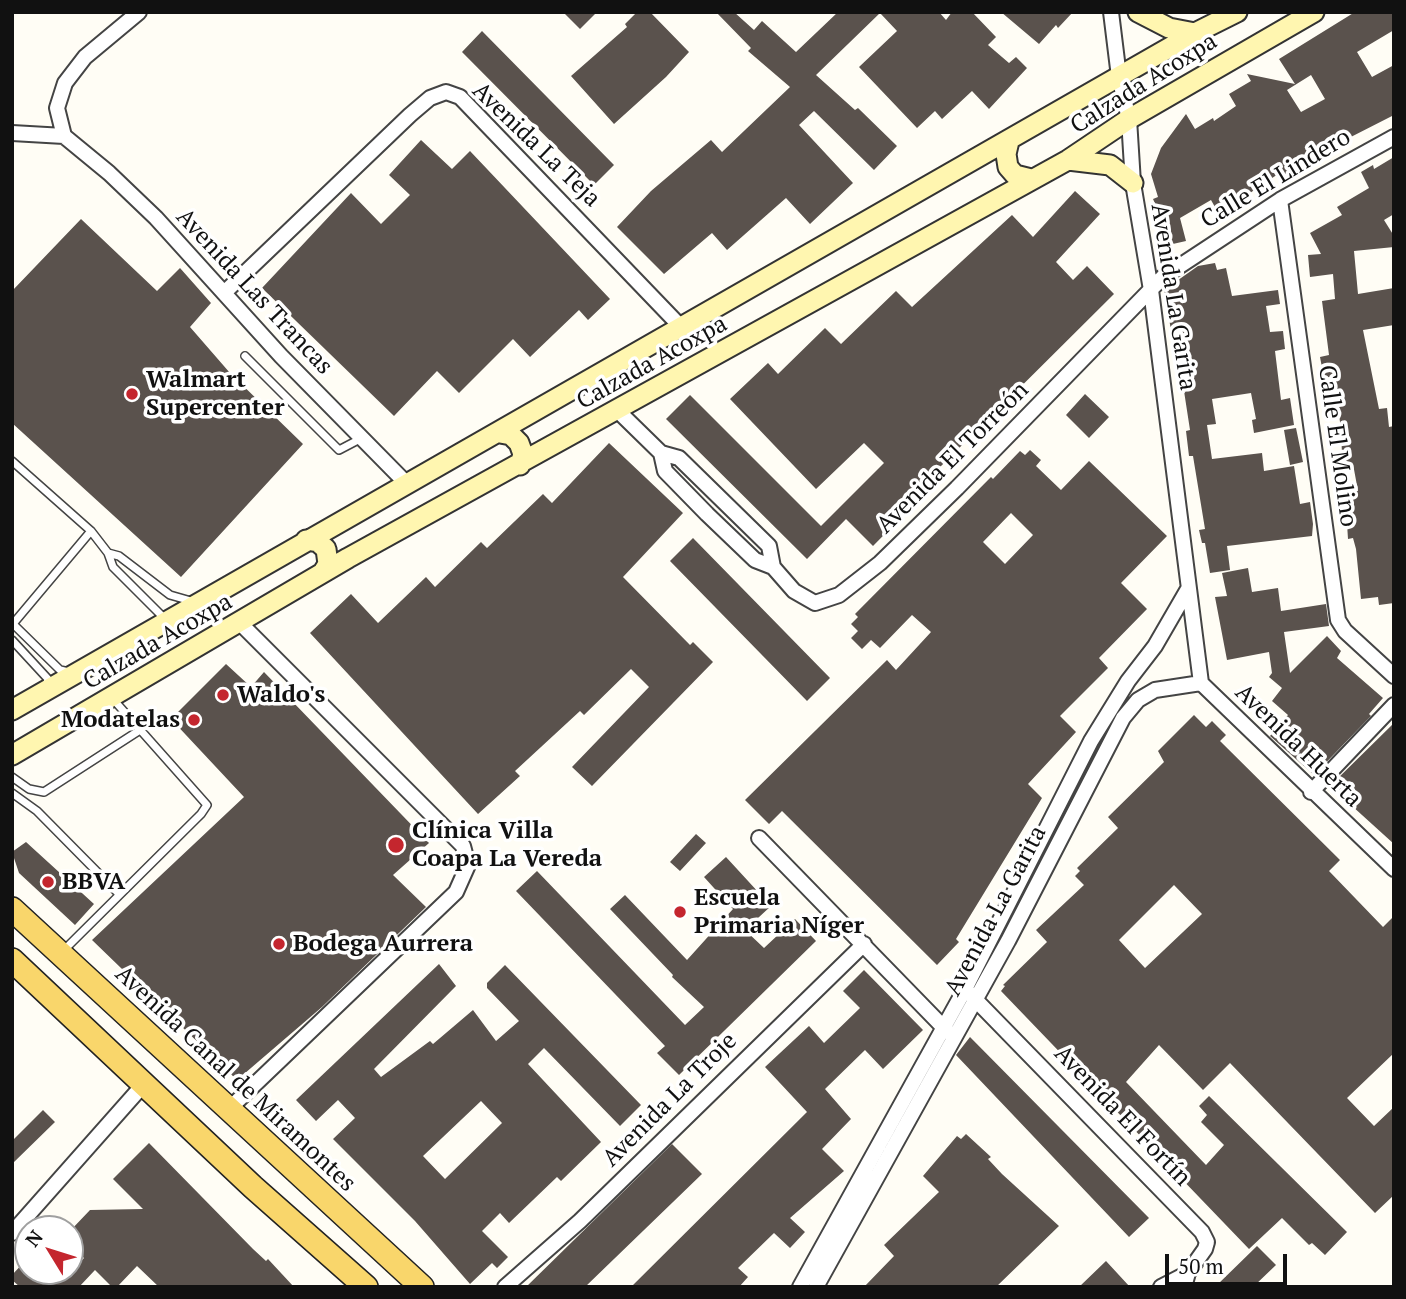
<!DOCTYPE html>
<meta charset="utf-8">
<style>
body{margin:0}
#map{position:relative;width:1406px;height:1299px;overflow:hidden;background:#fffdf5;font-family:"PT Serif",serif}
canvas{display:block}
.frame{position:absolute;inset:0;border:14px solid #111;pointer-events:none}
.north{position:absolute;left:14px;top:1215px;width:70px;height:70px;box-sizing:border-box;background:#fff;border:2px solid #a0a0a0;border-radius:50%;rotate:308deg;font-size:19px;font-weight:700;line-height:28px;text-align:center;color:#111}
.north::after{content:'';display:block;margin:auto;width:24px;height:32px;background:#c4262e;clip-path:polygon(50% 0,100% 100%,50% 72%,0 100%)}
.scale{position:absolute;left:1165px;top:1254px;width:122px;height:32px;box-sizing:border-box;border:4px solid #111;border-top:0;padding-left:9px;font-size:21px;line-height:24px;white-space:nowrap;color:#111;-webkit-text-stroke:5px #fff;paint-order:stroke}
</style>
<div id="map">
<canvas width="1406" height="1299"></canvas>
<div class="frame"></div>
<div class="north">N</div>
<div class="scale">50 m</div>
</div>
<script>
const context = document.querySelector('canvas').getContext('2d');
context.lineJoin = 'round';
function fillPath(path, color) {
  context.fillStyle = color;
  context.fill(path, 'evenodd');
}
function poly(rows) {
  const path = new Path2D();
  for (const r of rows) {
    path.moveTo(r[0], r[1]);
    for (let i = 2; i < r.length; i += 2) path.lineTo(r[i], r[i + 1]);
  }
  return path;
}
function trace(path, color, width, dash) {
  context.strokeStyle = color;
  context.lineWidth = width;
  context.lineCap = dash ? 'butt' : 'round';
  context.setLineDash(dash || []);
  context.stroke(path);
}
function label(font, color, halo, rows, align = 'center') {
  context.font = font + ' "PT Serif",serif';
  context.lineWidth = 7;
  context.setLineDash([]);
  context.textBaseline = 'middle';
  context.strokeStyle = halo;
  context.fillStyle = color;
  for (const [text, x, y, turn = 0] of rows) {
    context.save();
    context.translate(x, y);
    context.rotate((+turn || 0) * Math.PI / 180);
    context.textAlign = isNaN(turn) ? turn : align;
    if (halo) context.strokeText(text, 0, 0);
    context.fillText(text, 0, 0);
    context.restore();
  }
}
fillPath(poly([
 [563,12,597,12,580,29],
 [637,12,650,12,689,52,666,77,614,124,571,76,627,27,625,24],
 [716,12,734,12,754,30,762,21,796,52,838,12,939,12,946,20,952,12,972,12,996,37,988,45,1009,63,1016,57,1027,68,989,109,972,91,942,119,935,111,917,128,859,67,897,31,880,13,816,75,855,110,858,108,897,146,874,170,814,111,799,125,853,183,810,224,786,198,727,250,712,233,664,274,617,227,651,191,711,140,722,152,790,87,748,51,751,48],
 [1001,12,1073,12,1058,28,1056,25,1039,44],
 [1355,12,1394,12,1394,30,1357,52,1372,77,1394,65,1394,115,1341,142,1343,146,1322,157,1321,155,1283,177,1281,172,1250,193,1252,196,1220,216,1211,200,1180,218,1186,241,1164,246,1159,227,1165,226,1153,199,1158,197,1151,174,1161,148,1186,114,1195,129,1213,118,1214,121,1236,106,1229,94,1251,81,1247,74,1295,84,1279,59],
 [1311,75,1325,99,1301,112,1287,90],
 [482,31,614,165,594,185,462,52],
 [421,140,452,169,470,151,610,299,588,320,579,310,530,357,513,339,459,393,437,371,394,416,262,288,351,193,381,224,410,195,389,175],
 [1394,157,1394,214,1384,220,1394,236,1394,247,1354,251,1358,294,1394,288,1394,325,1363,330,1379,409,1387,408,1389,427,1394,426,1394,603,1379,605,1378,597,1361,599,1356,549,1353,538,1348,539,1345,493,1358,491,1353,464,1339,466,1336,453,1342,452,1340,422,1334,376,1324,378,1320,357,1329,355,1322,301,1335,299,1333,274,1310,277,1308,255,1321,254,1310,233,1342,215,1337,207,1369,188,1361,172,1373,165,1374,169],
 [1075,191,1100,214,1056,262,1073,280,1087,266,1114,294,930,477,936,482,873,546,846,519,807,559,666,419,690,395,821,526,884,463,864,443,816,489,730,399,768,363,778,374,825,328,841,344,896,291,912,307,1012,215,1033,237],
 [81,219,157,291,180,268,211,303,190,327,230,373,303,444,181,577,12,423,12,291],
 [1215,263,1217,270,1226,268,1232,296,1278,290,1280,304,1266,306,1270,332,1283,331,1285,349,1275,351,1281,400,1290,398,1294,425,1254,433,1252,420,1256,419,1251,393,1212,399,1216,424,1207,425,1212,459,1262,453,1264,471,1294,466,1300,504,1310,502,1313,524,1312,536,1227,546,1230,570,1210,573,1205,543,1202,543,1199,530,1205,529,1193,456,1189,456,1186,431,1190,430,1184,391,1189,391,1183,351,1175,353,1164,290,1198,266],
 [1085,394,1109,417,1089,438,1066,415],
 [1296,428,1303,462,1290,465,1284,430],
 [609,443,683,513,623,577,690,645,693,642,713,662,592,786,572,767,649,687,631,669,584,715,580,711,515,771,520,776,478,814,310,633,351,594,378,623,426,577,435,587,481,542,487,548,543,494,552,503],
 [1030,450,1041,460,1036,466,1061,490,1089,461,1167,536,1121,583,1147,609,1099,658,1108,668,1060,716,1076,732,1028,784,1042,798,956,939,959,942,937,965,782,811,769,824,745,800,887,660,896,670,931,632,912,615,880,648,871,640,862,649,851,638,858,631,851,624,858,617,855,614,991,477,993,479,1020,451,1025,455],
 [1011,513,1033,535,1005,564,983,542],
 [693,538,830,678,807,701,670,561],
 [1248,568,1252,592,1278,588,1281,611,1326,604,1329,626,1284,632,1290,673,1327,636,1341,651,1337,658,1383,698,1369,714,1371,716,1314,775,1270,736,1288,715,1272,701,1282,688,1269,677,1272,673,1269,652,1227,660,1215,597,1227,596,1222,573],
 [226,664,251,687,264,672,429,843,393,875,426,907,322,1007,237,1080,92,940,244,797,171,719],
 [1194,715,1206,727,1212,721,1226,735,1220,741,1340,860,1329,871,1383,927,1394,916,1394,1053,1347,1098,1374,1126,1394,1107,1394,1195,1375,1213,1230,1063,1203,1090,1159,1045,1126,1082,1206,1165,1224,1145,1201,1122,1207,1115,1199,1106,1209,1096,1347,1232,1325,1255,1312,1243,1309,1245,1282,1218,1249,1249,1001,991,1005,986,1003,985,1047,942,1036,930,1084,885,1075,876,1080,871,1077,868,1118,828,1108,817,1164,762,1158,751],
 [1174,885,1202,914,1145,968,1119,940],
 [1394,723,1394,844,1330,786],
 [696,834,706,843,680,871,670,862],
 [26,842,94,904,75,925,19,873,12,852],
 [726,857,771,906,745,930,764,948,795,919,816,941,679,1075,657,1053,665,1046,516,891,537,871,685,1025,704,1007,672,977,673,975,610,909,625,895,687,960,733,909,704,877],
 [439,964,456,986,374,1069,381,1077,430,1041,433,1044,473,1010,496,1041,519,1021,487,988,487,983,505,965,641,1105,620,1126,544,1048,528,1064,601,1142,561,1181,557,1177,509,1223,500,1213,482,1231,508,1257,497,1268,492,1263,470,1284,415,1221,333,1139,355,1118,338,1100,316,1121,296,1100],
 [481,1101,502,1123,445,1179,423,1156],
 [864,970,923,1030,883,1069,865,1050,825,1089,851,1119,822,1149,844,1171,790,1218,805,1232,790,1248,774,1233,738,1268,748,1277,739,1287,631,1287,807,1112,765,1067,809,1026,824,1043,860,1008,843,991],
 [970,1037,1149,1218,1129,1237,956,1055],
 [43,1110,55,1122,12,1164,12,1141],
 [966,1134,991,1157,988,1159,1002,1174,1059,1226,996,1287,864,1287,894,1256,884,1245,939,1192,923,1176,957,1136,961,1139],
 [149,1143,253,1249,266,1261,268,1259,294,1287,159,1287,137,1266,117,1287,112,1287,95,1270,79,1287,20,1287,12,1280,12,1275,25,1261,28,1271,72,1271,84,1258,70,1244,70,1231,90,1210,143,1209,113,1179],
 [672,1144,702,1174,585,1287,526,1287],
 [1257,1246,1276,1265,1253,1287,1215,1287],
 [1106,1261,1130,1287,1079,1287]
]), '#5a524d');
const lane = poly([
 [245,356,339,450,360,439],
 [12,461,91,531,108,553,113,567,167,621],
 [108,553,119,556,170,595,191,601],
 [12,623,60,670,69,672],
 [12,625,91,531],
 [12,640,48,679,46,687],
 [12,777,29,789,44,792,140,730],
 [12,793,37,811,119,894],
 [64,950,201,814,207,805,112,698]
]);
const street = poly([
 [1111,12,1119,77,1129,119,1133,183,1151,290,1201,683],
 [12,133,64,136],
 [64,136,109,173,156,218,281,356,407,484],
 [64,136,57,108,65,83,85,57,139,12],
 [1280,200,1338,620,1345,631,1394,676],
 [225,292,410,115,430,98,446,92,460,97,682,328],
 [616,409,661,453,679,458,769,546,773,567,794,591,815,603,839,595,880,563,957,488,1163,277,1280,200,1394,137],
 [661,453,665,471,707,514,755,560,773,567],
 [1201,683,1394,869],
 [1311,792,1394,705],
 [759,838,948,1032],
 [968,992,1202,1232,1207,1242,1205,1249,1188,1273,1184,1287],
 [229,1109,456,892,468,865,463,846,240,623],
 [12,1233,144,1084],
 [505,1287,580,1221,864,944],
 [800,1287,965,989,1091,741,1128,681,1155,646,1188,589],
 [816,1287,1008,941,1123,718,1138,700,1155,690,1201,683],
 [1161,1287,1188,1273]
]);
const secondary = poly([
 [1138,12,1169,28,1195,33],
 [1009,141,1006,154,1008,167,1015,175,1031,179],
 [1068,160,1110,165,1133,183],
 [500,433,511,435,519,443,523,454,520,465],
 [306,540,318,542,326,549,328,564,323,572],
 [12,710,1195,33,1237,12],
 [12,755,348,558,1068,160,1129,119,1314,12]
]);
const primary = poly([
 [12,909,422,1287],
 [12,960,253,1187,366,1287]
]);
trace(lane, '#444', 10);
trace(street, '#444', 18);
trace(secondary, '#333', 23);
trace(primary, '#222', 26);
trace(lane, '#fff', 7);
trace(street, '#fff', 14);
trace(secondary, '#fff6b0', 19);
trace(primary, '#f9d66b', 23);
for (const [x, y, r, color] of [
 [132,394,7,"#c4262e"],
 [223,695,7,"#c4262e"],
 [194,720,7,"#c4262e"],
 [396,845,9,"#c4262e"],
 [48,882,7,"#c4262e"],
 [680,912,7,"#c4262e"],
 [279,944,7,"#c4262e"]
]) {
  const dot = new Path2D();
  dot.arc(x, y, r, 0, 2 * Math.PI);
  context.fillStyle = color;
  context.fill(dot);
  trace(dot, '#fff', 2.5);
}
label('24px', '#111', '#fff', [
 ["Calzada Acoxpa",1144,84,-32],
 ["Avenida La Teja",536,145,44],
 ["Calle El Lindero",1276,179,-31],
 ["Avenida Las Trancas",254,292,47],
 ["Avenida La Garita",1173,297,81],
 ["Calzada Acoxpa",652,363,-29],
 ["Calle El Molino",1337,446,82],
 ["Avenida El Torreón",953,458,-45],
 ["Calzada Acoxpa",158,642,-30],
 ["Avenida Huerta",1298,746,44],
 ["Avenida La Garita",996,911,-62],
 ["Avenida Canal de Miramontes",235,1079,43],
 ["Avenida La Troje",670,1100,-45],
 ["Avenida El Fortín",1122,1116,46]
]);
label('bold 24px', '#111', '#fff', [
 ["Walmart",146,380],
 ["Supercenter",146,408],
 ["Waldo's",237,695],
 ["Modatelas",180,720,"right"],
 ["Clínica Villa",412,831],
 ["Coapa La Vereda",412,859],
 ["BBVA",62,882],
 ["Escuela",694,898],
 ["Primaria Níger",694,926],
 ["Bodega Aurrera",293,944]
], 'left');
</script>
